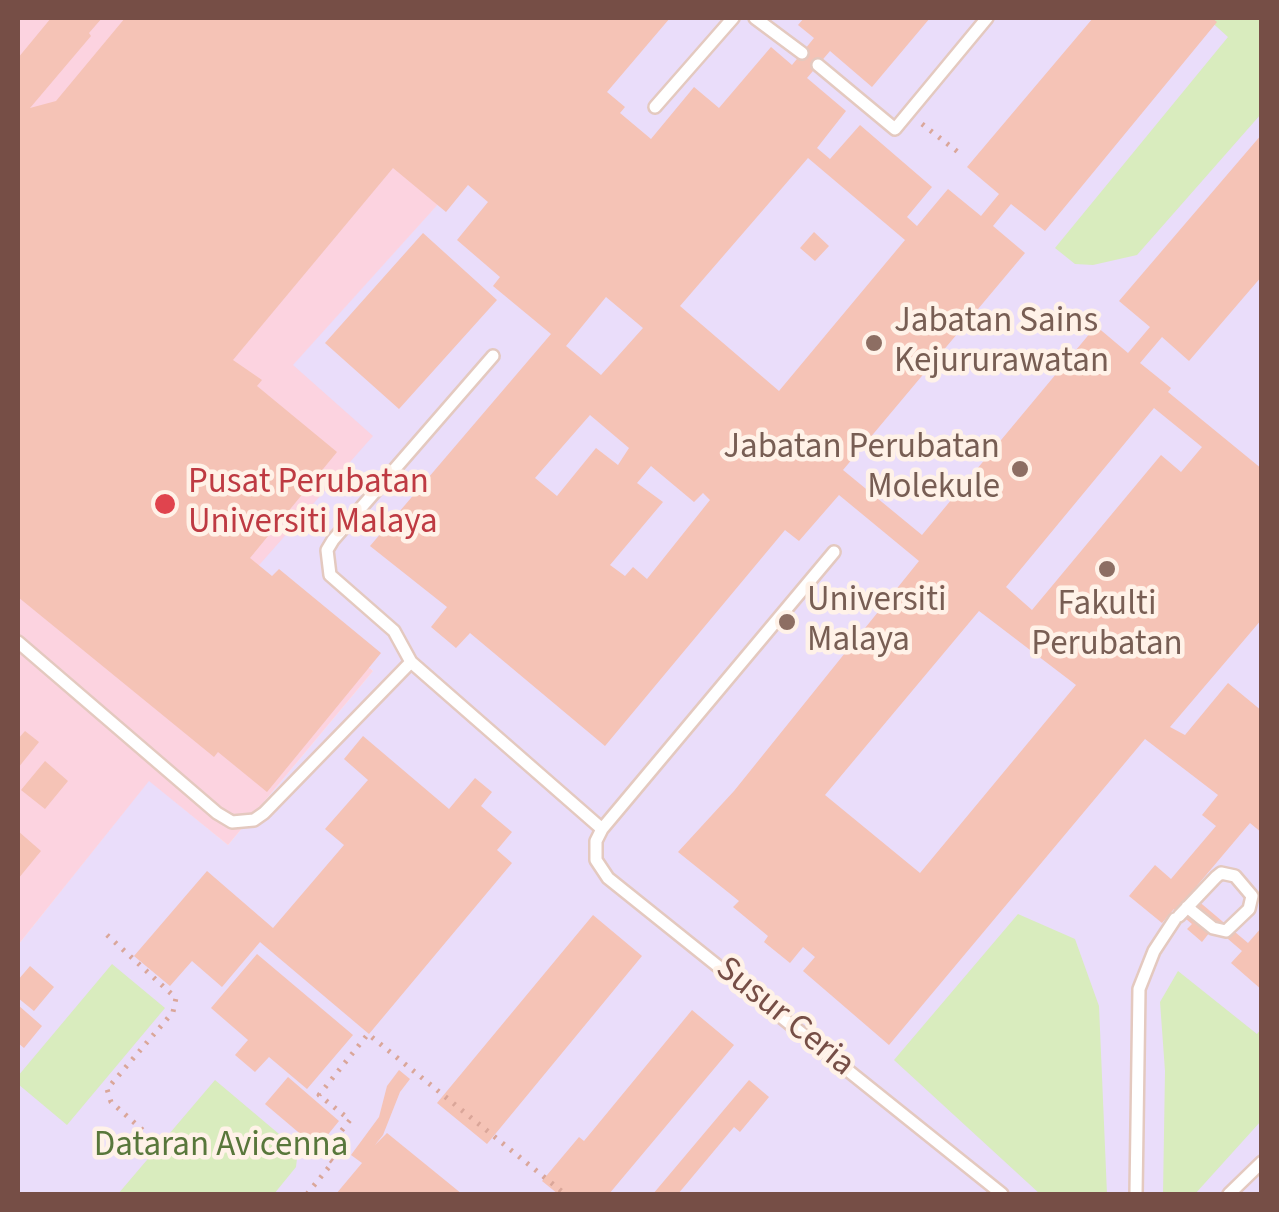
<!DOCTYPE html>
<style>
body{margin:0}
#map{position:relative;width:1279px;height:1212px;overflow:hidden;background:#feede0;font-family:"Source Sans 3",sans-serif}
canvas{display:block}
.frame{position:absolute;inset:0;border:20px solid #764e46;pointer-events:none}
</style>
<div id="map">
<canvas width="1279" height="1212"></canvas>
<div class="frame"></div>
</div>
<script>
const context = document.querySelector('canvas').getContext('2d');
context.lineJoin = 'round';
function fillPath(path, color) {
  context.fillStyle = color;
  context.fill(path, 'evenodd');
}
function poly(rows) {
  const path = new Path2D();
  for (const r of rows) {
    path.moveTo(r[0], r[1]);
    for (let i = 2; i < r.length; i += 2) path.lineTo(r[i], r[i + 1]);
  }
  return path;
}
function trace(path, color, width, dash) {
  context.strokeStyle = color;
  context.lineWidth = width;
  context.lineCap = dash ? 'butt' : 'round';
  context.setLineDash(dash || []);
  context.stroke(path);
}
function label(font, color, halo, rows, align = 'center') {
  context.font = font + ' "Source Sans 3",sans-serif';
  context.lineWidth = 9;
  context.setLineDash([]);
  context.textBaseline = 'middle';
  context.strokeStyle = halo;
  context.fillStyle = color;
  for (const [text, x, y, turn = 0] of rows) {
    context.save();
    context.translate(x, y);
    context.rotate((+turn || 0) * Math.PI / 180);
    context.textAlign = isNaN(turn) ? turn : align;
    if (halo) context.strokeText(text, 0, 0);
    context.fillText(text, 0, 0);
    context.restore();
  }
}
fillPath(poly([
 [606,18,1261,18,1261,1194,18,1194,18,945,149,780,228,845,373,671,253,572,292,365]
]), '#eaddfa');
fillPath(poly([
 [18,18,606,18,293,365,373,436,253,572,373,671,228,845,149,781,18,945]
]), '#fcd3e0');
fillPath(poly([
 [1207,18,1261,18,1261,114,1137,255,1093,265,1075,264,1055,248,1228,37],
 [1018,914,1075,939,1099,1006,1107,1194,1040,1194,894,1060],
 [112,964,165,1008,67,1125,18,1084,18,1076],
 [1178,971,1257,1034,1261,1029,1261,1121,1195,1194,1163,1194,1165,1071,1160,1002],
 [215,1080,298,1150,296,1167,274,1194,118,1194]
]), '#d9ecbe');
fillPath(poly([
 [51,18,102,18,89,33,91,36,30,108,56,101,125,18,670,18,607,92,625,107,620,113,651,139,694,87,719,108,771,47,792,65,814,38,798,25,804,18,930,18,872,87,830,51,807,78,846,111,817,148,830,159,860,125,932,187,907,217,917,226,948,189,981,216,999,194,967,167,1093,18,1212,18,1217,22,1045,231,1011,204,993,226,1025,253,843,470,922,535,1096,326,1128,353,1150,327,1119,301,1262,134,1262,276,1189,361,1162,337,1140,363,1171,388,1168,392,1262,469,1262,619,1170,727,1185,735,1228,683,1262,711,1262,833,1250,823,1190,894,1248,943,1262,927,1262,990,1231,963,1242,951,1214,927,1202,942,1187,929,1192,924,1174,909,1162,923,1129,896,1155,865,1171,879,1216,826,1202,815,1218,795,1145,739,889,1045,803,971,815,957,803,947,790,963,764,942,768,936,733,907,739,901,678,852,734,791,919,561,839,495,799,541,785,530,605,746,470,633,456,648,431,627,447,607,370,546,551,334,493,286,500,277,457,240,488,202,468,185,446,212,393,168,233,360,262,380,257,386,337,452,250,558,272,576,279,569,381,653,267,792,218,752,214,757,18,597,18,58],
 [808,158,905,240,779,391,680,306],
 [606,297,643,328,601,375,566,346],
 [1154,408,1202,447,1181,472,1161,455,1032,610,1006,587],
 [590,415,629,448,618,465,596,448,557,496,535,478],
 [651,466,694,502,703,493,710,500,647,579,633,567,625,576,610,565,663,502,637,483],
 [979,611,1076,685,920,873,825,795],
 [814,232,829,246,815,261,800,248],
 [423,233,497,300,399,409,325,343],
 [25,731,39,742,18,768,18,739],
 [363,736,449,809,475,778,492,792,481,806,512,832,497,850,512,863,369,1034,260,942,222,987,192,961,170,986,134,956,207,871,273,928,344,845,325,829,368,780,344,759],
 [45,761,68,781,45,809,21,790],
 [18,831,41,851,18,879],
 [593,915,642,956,487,1144,437,1103],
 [257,954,353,1035,307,1089,269,1057,255,1072,235,1055,248,1040,211,1008],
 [30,966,54,987,34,1011,18,998,18,980],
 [18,1005,42,1026,24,1048,18,1043],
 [692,1010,734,1045,609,1194,558,1194,542,1181,579,1137,584,1141],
 [399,1070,410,1079,400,1092,383,1135,375,1145,387,1133,462,1194,336,1194,362,1163,351,1155,379,1117,387,1086],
 [288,1077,339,1121,317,1148,265,1104],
 [749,1080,769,1097,740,1132,734,1127,678,1194,653,1194]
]), '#f5c3b6');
const service = poly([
 [755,18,802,53],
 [818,65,895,129,987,18],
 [655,107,733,18],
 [834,552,602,829,596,841,596,860,608,878,1002,1194],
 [18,642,217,813,232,822,254,820,264,813,411,662,602,829],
 [411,662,394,631,330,575,327,550,333,540,493,356],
 [1179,916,1216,877,1221,873,1235,876,1252,896,1249,909,1226,931,1213,928,1187,907],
 [1136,1194,1139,989,1154,951,1175,919],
 [1229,1194,1262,1162]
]);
trace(service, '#e4c9bf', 16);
trace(poly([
 [922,124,963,156],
 [107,935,176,998,173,1012,107,1089,111,1102,154,1140],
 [307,1194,333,1162,323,1154,350,1120,319,1095,368,1034,565,1194]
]), '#daa699', 5, [2.5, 8]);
trace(service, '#fff', 11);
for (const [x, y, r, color] of [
 [874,343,10,"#8d6e63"],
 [1020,469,10,"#8d6e63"],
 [165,504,12,"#e0444e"],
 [1107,569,10,"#8d6e63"],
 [787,622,10,"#8d6e63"]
]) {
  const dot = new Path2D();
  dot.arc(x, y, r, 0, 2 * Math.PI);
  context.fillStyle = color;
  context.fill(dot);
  trace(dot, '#fff2e8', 4);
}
label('35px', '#785e54', '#fff2e8', [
 ["Jabatan Sains",894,323],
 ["Kejururawatan",894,363],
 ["Jabatan Perubatan",1000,449,"right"],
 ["Molekule",1000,489,"right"],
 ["Universiti",807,602],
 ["Malaya",807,642],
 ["Fakulti",1107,606,"center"],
 ["Perubatan",1107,646,"center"]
], 'left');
label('35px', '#be3a42', '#fff2e8', [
 ["Pusat Perubatan",188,484],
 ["Universiti Malaya",188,524]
], 'left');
label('35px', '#764e46', '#fff2e8', [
 ["Susur Ceria",784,1018,39]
]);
label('35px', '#58773b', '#fff2e8', [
 ["Dataran Avicenna",221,1147]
]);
</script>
